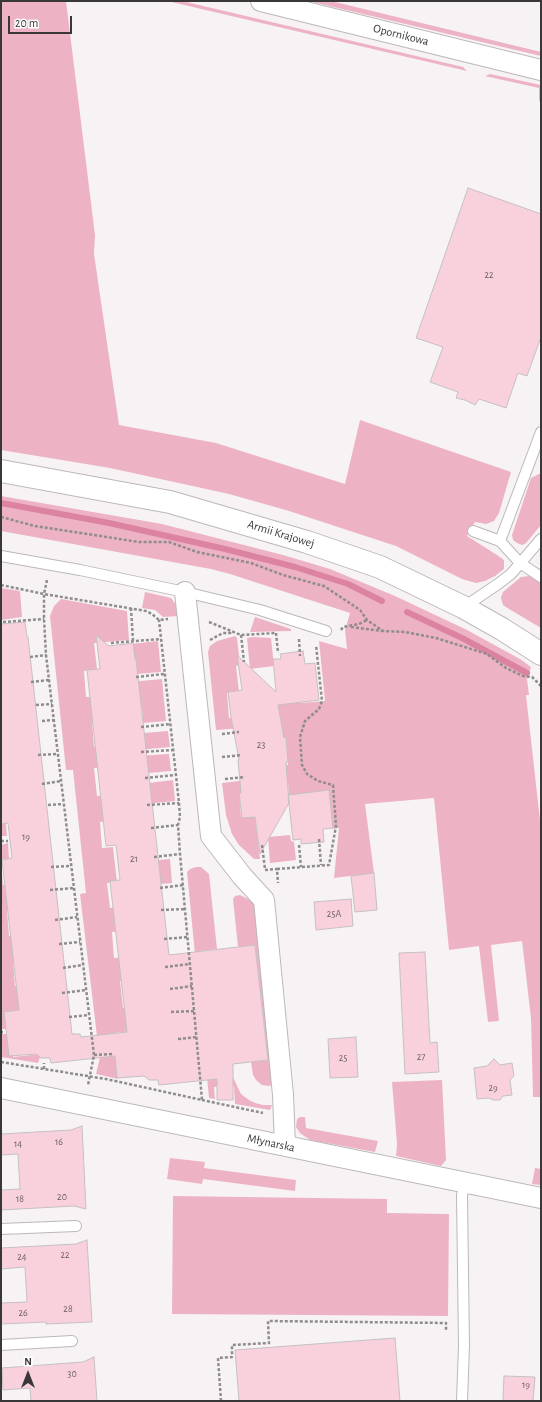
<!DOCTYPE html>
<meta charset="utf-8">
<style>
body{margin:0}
#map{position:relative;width:542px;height:1402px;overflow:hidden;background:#f7f3f4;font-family:"Alegreya Sans",sans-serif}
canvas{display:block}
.frame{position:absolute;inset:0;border:2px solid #393738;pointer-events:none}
.north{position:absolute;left:8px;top:1354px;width:40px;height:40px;-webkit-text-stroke:3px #fff;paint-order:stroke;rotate:0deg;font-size:11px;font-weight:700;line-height:16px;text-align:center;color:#393738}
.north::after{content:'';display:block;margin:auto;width:14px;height:18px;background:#393738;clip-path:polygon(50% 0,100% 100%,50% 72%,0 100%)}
.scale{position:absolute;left:8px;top:16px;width:64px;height:18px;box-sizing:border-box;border:2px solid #393738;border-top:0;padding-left:5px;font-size:12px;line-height:14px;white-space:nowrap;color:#393738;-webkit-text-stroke:3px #fff;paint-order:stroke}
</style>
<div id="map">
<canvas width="542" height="1402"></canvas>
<div class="frame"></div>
<div class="north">N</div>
<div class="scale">20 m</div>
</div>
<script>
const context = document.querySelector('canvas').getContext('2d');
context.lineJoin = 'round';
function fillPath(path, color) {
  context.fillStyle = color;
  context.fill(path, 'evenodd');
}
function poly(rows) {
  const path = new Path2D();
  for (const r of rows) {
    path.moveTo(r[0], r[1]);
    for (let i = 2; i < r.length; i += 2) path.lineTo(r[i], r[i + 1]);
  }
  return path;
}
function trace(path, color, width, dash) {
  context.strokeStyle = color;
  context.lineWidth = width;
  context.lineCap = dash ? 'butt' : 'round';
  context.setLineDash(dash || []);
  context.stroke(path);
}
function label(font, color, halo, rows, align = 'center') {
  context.font = font + ' "Alegreya Sans",sans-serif';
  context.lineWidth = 3;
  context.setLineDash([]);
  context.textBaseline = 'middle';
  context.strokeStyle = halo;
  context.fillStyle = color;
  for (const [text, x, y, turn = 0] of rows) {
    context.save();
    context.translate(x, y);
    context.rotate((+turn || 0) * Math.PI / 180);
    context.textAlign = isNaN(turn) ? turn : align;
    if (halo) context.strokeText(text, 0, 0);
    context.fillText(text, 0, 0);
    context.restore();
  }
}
fillPath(poly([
 [1,1,66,1,95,235,94,254,119,425,216,443,345,484,360,420,511,472,499,513,494,521,486,524,475,522,467,536,497,555,504,560,504,569,495,576,485,581,476,583,462,579,396,546,289,511,229,494,110,468,1,450],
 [167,1,182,1,463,67,467,71],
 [308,1,331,1,541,52,541,56],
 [490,74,541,85,541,102,539,101,539,88,485,76],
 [541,473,541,525,526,543,522,545,517,543,513,540,512,535,531,478],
 [1,496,162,524,283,555,330,569,395,596,467,630,520,659,531,667,527,679,529,695,526,695,541,829,541,1097,533,1097,531,1018,522,941,491,945,499,1021,488,1022,479,946,449,950,434,798,365,804,374,873,334,878,339,828,332,829,329,791,301,802,285,804,289,797,288,782,281,766,288,765,285,738,276,738,279,718,278,704,299,699,300,703,325,701,319,641,347,649,345,630,350,613,230,574,211,569,1,531],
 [530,576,541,581,541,628,509,609,503,605,502,602,501,597,503,592,521,577],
 [1,588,20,591,22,617,1,620],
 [145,592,171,598,177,606,180,616,163,617,155,610,142,608],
 [61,599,127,611,129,640,94,643,97,669,84,671,86,697,97,697,99,720,92,721,94,747,102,746,104,767,94,768,97,796,107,795,110,821,100,822,102,848,113,847,117,882,107,883,110,908,120,907,122,931,112,932,114,958,126,957,129,980,120,981,123,1008,131,1008,133,1031,114,1033,116,1051,99,1053,80,894,86,893,73,770,66,770,50,616,54,606],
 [255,617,291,629,291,631,250,632],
 [235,636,237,638,240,665,236,666,239,691,227,693,229,718,242,717,243,728,216,730,208,652,210,646,217,641],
 [254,637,271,638,274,666,250,669,247,638],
 [158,641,161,672,136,674,131,644],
 [162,679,166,721,143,723,142,707,134,708,130,682],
 [168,731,170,747,138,750,144,733],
 [169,754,171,771,148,773,138,756],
 [173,780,175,801,144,804,149,783],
 [247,780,249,792,239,793,241,817,255,816,260,859,254,859,239,845,232,834,226,815,222,783],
 [1,824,6,824,7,836,1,836],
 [290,835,291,841,294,842,296,860,270,863,268,837],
 [8,843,9,859,1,859,1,845],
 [170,859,172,883,160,884,149,861],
 [1,862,3,885,12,885,14,910,7,911,9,936,18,935,20,960,13,961,15,986,23,986,26,1010,10,1029,1,1029],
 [196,867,201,867,209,874,217,949,200,951,232,1075,241,1094,249,1100,255,1103,263,1105,272,1105,270,1110,235,1104,234,1086,214,1087,215,1099,209,1098,187,872,190,869],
 [240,895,250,900,257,906,275,1084,269,1086,262,1085,256,1080,253,1075,251,1062,268,1060,255,945,238,947,233,899,235,896],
 [1,1034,10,1034,13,1057,41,1054,38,1063,1,1057],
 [116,1056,118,1079,96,1074,100,1057],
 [442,1080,446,1160,441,1166,396,1156,397,1144,392,1082],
 [300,1117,305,1117,306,1128,378,1141,375,1152,310,1140,300,1133,296,1127,297,1119],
 [170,1158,205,1162,204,1168,296,1180,295,1191,203,1179,202,1184,167,1179],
 [535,1168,541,1169,541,1185,532,1184],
 [173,1196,387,1199,387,1213,449,1214,448,1316,172,1314]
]), '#edb3c5');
trace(poly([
 [1,503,109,523,225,549,295,567,348,584,382,601],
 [407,612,462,638,527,673]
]), '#dc83a1', 6);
const building = poly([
 [468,188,541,214,541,337,527,376,518,373,506,408,479,399,475,405,465,400,456,398,458,392,430,382,443,347,416,338,468,188],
 [25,622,27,637,28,637,72,1034,80,1034,81,1037,127,1032,110,881,120,880,116,845,106,846,87,670,100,669,96,635,109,646,133,643,135,659,136,659,169,955,255,945,268,1060,233,1064,233,1100,217,1100,217,1079,159,1085,158,1080,149,1080,144,1076,117,1078,115,1056,51,1063,50,1058,41,1058,36,1054,9,1056,4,1012,19,1010,2,860,12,858,8,823,1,824,1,624,25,622],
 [303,651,305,664,315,663,319,700,278,705,284,738,286,737,288,762,286,762,289,803,260,854,255,817,242,818,239,793,241,793,238,760,239,760,231,717,228,692,242,690,237,655,276,692,273,659,281,659,280,654,303,651],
 [329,790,333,828,323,829,324,842,301,844,301,839,293,840,288,795,329,790],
 [374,873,377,910,355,912,351,876,374,873],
 [351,899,353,926,316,930,314,902,351,899],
 [425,952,430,1043,437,1042,439,1072,405,1074,399,953,425,952],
 [356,1037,358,1077,330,1078,328,1039,356,1037],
 [494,1059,500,1065,512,1063,514,1076,510,1080,512,1095,503,1096,500,1100,493,1100,489,1098,477,1099,474,1068,487,1066,494,1059],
 [82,1126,86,1209,74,1206,1,1210,1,1190,20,1189,18,1154,1,1155,1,1134,71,1130,82,1126],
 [87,1240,92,1322,46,1324,46,1322,1,1324,1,1303,27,1302,25,1267,1,1269,1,1248,76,1244,87,1240],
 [395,1338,400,1401,239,1401,235,1350,395,1338],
 [94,1357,97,1401,31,1401,30,1388,3,1390,2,1368,83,1362,94,1357],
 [504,1376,535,1377,533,1401,503,1401,504,1376]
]);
fillPath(building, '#f8d1dd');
trace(building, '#c5c0c2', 1);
const service = poly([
 [473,531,500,541,520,563,541,577],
 [500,541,541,432],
 [1,556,80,570,185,592,260,610,326,631],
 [464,607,498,584,511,574,541,539],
 [1,1229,76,1226],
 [1,1345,72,1341],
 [462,1401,464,1346,462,1195,465,1183]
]);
const minor = poly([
 [261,1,541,70],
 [185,592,211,836,242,876,264,900,283,1095,285,1146],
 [1,1088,541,1198]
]);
const primary = poly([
 [1,471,170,502,307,542,380,567,463,607,502,629,541,654]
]);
trace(service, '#bcb8b9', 12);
trace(minor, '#bcb8b9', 22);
trace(primary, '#bcb8b9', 24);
trace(poly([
 [1,517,35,526,139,542,169,542,197,552,251,563,283,575,324,586,360,610,367,620,383,631,405,632,436,638,487,654,506,668,523,676,532,677,541,686],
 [47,580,44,594,44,619,46,655,94,1055,88,1085],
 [1,585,44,594,146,611,152,614,159,620,168,619],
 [131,608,133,641],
 [3,622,44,619],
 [209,622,241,635,276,633],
 [351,627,382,631],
 [341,630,343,627,359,624,367,620],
 [276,633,278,653],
 [241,635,244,662],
 [299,639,300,656],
 [210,640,223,633,233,633],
 [111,643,161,639],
 [30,657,46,655],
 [136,677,164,674],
 [31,682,49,680],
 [36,705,52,704],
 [42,721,54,720],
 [141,727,171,724],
 [222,734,239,732],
 [141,752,173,750],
 [38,755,57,754],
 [222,757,242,755],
 [145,778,176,775],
 [225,779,245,777],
 [42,784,61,781],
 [48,805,63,804],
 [147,805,179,803],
 [151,828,178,825],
 [319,839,321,865],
 [1,841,8,841],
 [262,845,265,869],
 [299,845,301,867],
 [154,857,180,854],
 [51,867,71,866],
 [277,869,329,865,336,826,333,785,318,781,307,774,302,765,300,737,305,721,319,709,322,701,316,645],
 [265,870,277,869,278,883],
 [160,888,183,885],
 [50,890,74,888],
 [161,910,185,909],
 [55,920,77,917],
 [164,939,188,937],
 [59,944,80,942],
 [165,967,190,964],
 [63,968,83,965],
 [170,989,192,986],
 [62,993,86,990],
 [171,1012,194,1011],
 [69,1017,89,1015],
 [1,1032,3,1032],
 [178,1039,197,1037],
 [94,1055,113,1054],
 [1,1062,106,1079,202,1100,180,854,178,825,180,817,179,803,159,620],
 [44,1069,44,1063],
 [202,1100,263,1113],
 [221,1401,218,1358,232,1357,232,1345,269,1343,268,1321,446,1323,446,1330]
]), '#8f8c8d', 2.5, [3, 2]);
trace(service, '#fff', 10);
trace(minor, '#fff', 20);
trace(primary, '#fff', 22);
label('10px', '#695e61', null, [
 ["22",489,275],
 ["23",261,745],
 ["19",26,837],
 ["21",134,859],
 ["25A",334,914],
 ["27",421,1057],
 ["25",343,1058],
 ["29",493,1088],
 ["16",59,1142],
 ["14",18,1144],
 ["20",62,1197],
 ["18",20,1199],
 ["22",65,1255],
 ["24",22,1257],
 ["28",68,1309],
 ["26",23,1313],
 ["30",72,1374],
 ["19",526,1385]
]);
label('12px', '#393738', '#fff', [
 ["Opornikowa",401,35,14],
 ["Armii Krajowej",281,534,17],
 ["Młynarska",271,1143,12]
]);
</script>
